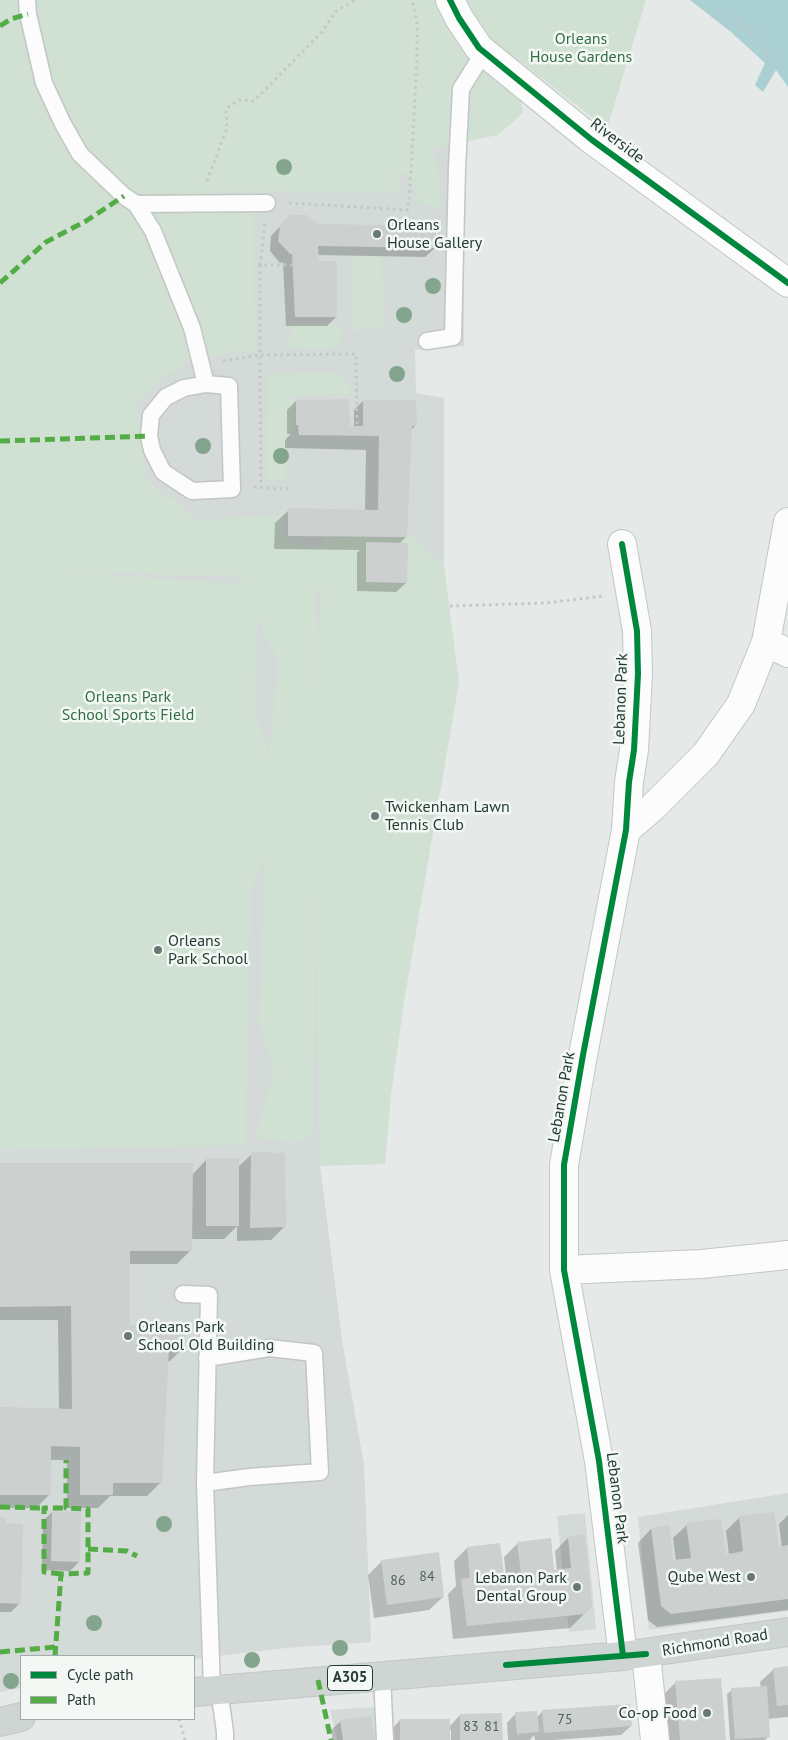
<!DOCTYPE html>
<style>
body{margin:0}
#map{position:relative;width:788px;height:1740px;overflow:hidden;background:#e5e9e7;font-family:"PT Sans",sans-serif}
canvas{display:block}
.legend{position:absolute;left:20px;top:1655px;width:175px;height:65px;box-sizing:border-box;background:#f3f8f5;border:1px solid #a0aca7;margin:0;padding:6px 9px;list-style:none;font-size:15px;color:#243b33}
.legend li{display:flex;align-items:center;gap:10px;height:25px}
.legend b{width:25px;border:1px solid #a0aca7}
</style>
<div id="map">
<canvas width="788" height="1740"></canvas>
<ul class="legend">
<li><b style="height:6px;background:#00873e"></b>Cycle path</li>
<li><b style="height:6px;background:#53ac45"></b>Path</li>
</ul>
</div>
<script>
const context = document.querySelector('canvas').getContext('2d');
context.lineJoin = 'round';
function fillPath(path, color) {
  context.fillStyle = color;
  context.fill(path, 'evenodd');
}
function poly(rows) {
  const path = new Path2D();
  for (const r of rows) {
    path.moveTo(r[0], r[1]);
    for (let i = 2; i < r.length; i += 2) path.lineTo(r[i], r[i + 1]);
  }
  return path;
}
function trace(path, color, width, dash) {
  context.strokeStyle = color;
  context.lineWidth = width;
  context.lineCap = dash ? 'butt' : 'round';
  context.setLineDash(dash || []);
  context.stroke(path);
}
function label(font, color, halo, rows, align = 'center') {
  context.font = font + ' "PT Sans",sans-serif';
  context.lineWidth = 5;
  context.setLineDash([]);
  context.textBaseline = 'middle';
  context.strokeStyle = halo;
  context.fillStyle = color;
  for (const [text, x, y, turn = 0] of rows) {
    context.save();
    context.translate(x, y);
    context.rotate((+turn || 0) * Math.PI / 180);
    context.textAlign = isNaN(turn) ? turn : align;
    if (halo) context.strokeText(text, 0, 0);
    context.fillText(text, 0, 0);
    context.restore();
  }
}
fillPath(poly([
 [0,0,464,88,464,346,415,350,416,393,444,398,444,565,408,534,407,537,324,539,319,588,321,589,320,1166,342,1340,364,1465,371,1642,286,1648,194,1659,194,1656,21,1656,21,1688,0,1692],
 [788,1493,788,1611,649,1630,638,1517],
 [585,1513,596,1629,569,1632,557,1516],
 [391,1706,394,1740,337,1740,330,1710]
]), '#d3dad7');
fillPath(poly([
 [0,0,646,0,607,129,513,56,523,113,498,135,434,148,442,208,420,204,407,173,399,175,399,193,211,191,206,213,253,212,255,352,237,351,184,363,137,400,146,480,200,520,281,515,285,541,322,548,323,538,407,537,408,534,444,565,459,682,404,1002,391,1095,385,1164,320,1166,315,894,313,1133,298,1143,256,1137,274,1069,259,1024,264,860,251,888,245,1145,0,1150],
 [62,572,235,576,241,584],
 [319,586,321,589,316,692,316,587],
 [257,618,267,641,278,658,273,717,268,754,260,726,255,714],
 [382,256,383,330,374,327,364,328,353,333,353,258],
 [294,324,341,324,342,338,333,349,286,348],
 [339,373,350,383,350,394,293,396,294,433,287,435,286,480,267,480,268,374]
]), '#d0e1d3');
fillPath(poly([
 [690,0,788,0,788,87,776,70,763,92,755,85,765,63,731,32]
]), '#aad0d3');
fillPath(poly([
 [290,216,318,226,435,248,425,257,317,255,318,262,336,317,327,326,286,326,283,262,280,263,270,251,271,236],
 [296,401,348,427,354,427,354,410,363,401,415,426,411,430,406,537,399,544,406,583,396,592,357,591,357,553,360,550,274,549,275,523,289,510,365,511,366,450,285,448,285,440,291,434,287,434,287,410],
 [252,1154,284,1227,271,1240,237,1241,237,1226,224,1239,191,1239,191,1250,177,1264,129,1264,129,1326,183,1348,170,1361,167,1362,161,1482,147,1496,110,1496,98,1508,67,1508,67,1460,50,1460,49,1495,36,1508,0,1508,0,1408,59,1410,58,1320,0,1320,0,1164,192,1175,207,1159,237,1168],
 [52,1512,79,1562,70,1571,42,1570,43,1521],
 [788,1515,788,1610,657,1627,648,1620,638,1543,651,1529,672,1562,676,1561,673,1538,687,1525,725,1555,729,1555,726,1531,740,1517,778,1548,782,1548,779,1524],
 [0,1519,20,1603,11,1612,0,1612],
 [568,1538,584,1614,570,1628,453,1639,448,1594,456,1586,454,1561,467,1548,502,1576,506,1576,504,1557,518,1543,553,1571,557,1571,555,1551],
 [382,1561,443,1597,429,1610,374,1618,368,1575],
 [788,1668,788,1717,768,1719,769,1736,765,1740,730,1740,727,1694,732,1690,761,1688,760,1682,774,1669],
 [676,1682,724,1740,665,1740,662,1696],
 [542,1712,631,1726,621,1735,554,1740,535,1740,534,1735,530,1740,508,1740,507,1723,516,1713,537,1717],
 [460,1715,501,1740,451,1740,451,1730,449,1730,449,1740,391,1740,391,1730,400,1720,449,1727],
 [341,1721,374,1740,333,1740,331,1730]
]), '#0003');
fillPath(poly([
 [289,215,307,215,318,224,436,226,436,248,318,246,319,261,337,261,337,317,295,317,292,254,290,254,278,241,280,226],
 [349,399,350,426,363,426,363,400,416,400,417,426,412,426,407,537,288,536,288,508,378,510,379,436,299,435,298,425,296,425,296,400],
 [366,542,408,543,407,583,366,582],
 [251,1152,285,1153,286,1227,250,1228],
 [206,1158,239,1158,239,1226,206,1226],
 [0,1163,193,1163,192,1251,130,1251,130,1325,185,1325,185,1348,169,1349,162,1483,113,1483,113,1495,80,1495,80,1447,51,1446,51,1495,0,1495,0,1407,72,1409,71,1306,0,1307],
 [52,1511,81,1512,80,1562,51,1561],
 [774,1512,779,1547,788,1545,788,1599,671,1614,661,1606,651,1528,669,1525,673,1560,691,1558,686,1523,721,1519,726,1554,735,1553,743,1551,739,1516],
 [0,1518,6,1518,6,1523,23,1524,21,1604,0,1603],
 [585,1535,592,1606,585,1614,467,1626,461,1579,470,1578,467,1547,500,1543,504,1575,521,1573,517,1542,551,1538,554,1570,571,1568,568,1536],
 [439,1552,444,1597,387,1605,381,1560],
 [788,1666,788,1705,777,1706,773,1668],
 [721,1678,726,1740,680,1740,675,1681],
 [767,1686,770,1737,735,1739,731,1688],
 [630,1704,632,1726,544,1733,542,1710],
 [537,1711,539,1732,517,1734,515,1712],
 [502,1713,503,1740,460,1740,460,1714],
 [371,1716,375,1740,343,1740,340,1720],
 [400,1719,450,1719,450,1740,400,1740]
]), '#ccd0ce');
const service = poly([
 [27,0,28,14,44,83,63,124,80,154,124,196,136,204,267,203],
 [136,204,153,231,192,328,206,384,229,386,232,489,192,491,163,472,152,450,149,436,151,415,166,397,184,388,206,384],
 [427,341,453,337,457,168,461,89,484,52],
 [183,1294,209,1295,205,1483,212,1689],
 [205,1483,249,1477,320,1472,314,1353,269,1348,207,1358],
 [382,1675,385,1740],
 [219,1689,225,1732,225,1740]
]);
const minor = poly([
 [450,0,459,18,479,48,592,140,788,283],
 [622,544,637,631,638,674,634,750,629,782,626,830,583,1055,564,1165,564,1270,599,1461,623,1656],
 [766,642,788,653],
 [626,830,653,807,706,754,741,704,766,642,788,522],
 [564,1270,702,1264,788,1255],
 [646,1654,655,1740]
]);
const primary = poly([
 [194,1692,623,1656,788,1632],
 [0,1722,21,1717]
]);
trace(service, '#c2c6c4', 19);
trace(minor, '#c2c6c4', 30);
trace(primary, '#c1c8c6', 30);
trace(poly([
 [731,15,754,35],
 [735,36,744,26],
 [757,44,779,64],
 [207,181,227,128,226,109,239,100,254,101,322,32,335,12,355,0],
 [289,203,408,210,411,172,417,57,417,22,412,0],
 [265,224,260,265,292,265],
 [260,265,260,355,356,354,357,426],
 [223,361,260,355,261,488],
 [254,487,288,489],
 [450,606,545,603,604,596],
 [179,1719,185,1740]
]), '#c2c9c5', 3, [2.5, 4]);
trace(service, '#fbfcfb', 16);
trace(minor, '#fbfcfb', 28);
trace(primary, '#ced5d3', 28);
trace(poly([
 [0,26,11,19,28,14],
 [0,283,46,242,86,221,124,196],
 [0,441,149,436],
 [0,1507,44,1508],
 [88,1549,127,1551,137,1556],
 [61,1574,44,1572,44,1508,66,1508],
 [0,1652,56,1647],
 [55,1656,61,1574,88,1573,88,1509,66,1508,66,1460],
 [318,1680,331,1740]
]), '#53ac45', 5, [10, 5]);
trace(poly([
 [450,0,459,18,479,48,592,140,788,283],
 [622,544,637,631,638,674,634,750,629,782,626,830,583,1055,564,1165,564,1270,599,1461,623,1656],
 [506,1665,646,1654]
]), '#00873e', 6);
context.fillStyle = '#83a58e';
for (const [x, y] of [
 [284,167],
 [433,286],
 [404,315],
 [397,374],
 [203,446],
 [281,456],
 [164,1524],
 [94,1623],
 [340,1648],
 [252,1660],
 [11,1681]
]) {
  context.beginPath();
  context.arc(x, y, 8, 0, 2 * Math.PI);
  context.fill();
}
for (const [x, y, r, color] of [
 [377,234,5,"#687872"],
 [375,816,5,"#687872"],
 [158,950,5,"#687872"],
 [128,1336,5,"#687872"],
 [751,1577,5,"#687872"],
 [577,1587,5,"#687872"],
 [707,1713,5,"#687872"]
]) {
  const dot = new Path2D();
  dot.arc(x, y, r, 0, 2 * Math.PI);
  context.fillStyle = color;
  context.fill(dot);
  trace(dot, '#f3f8f5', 2);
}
label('14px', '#4f615a', null, [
 ["84",427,1577],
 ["86",398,1581],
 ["75",565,1720],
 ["83",471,1727],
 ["81",492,1727]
]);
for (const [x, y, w] of [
 [350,1678,45]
]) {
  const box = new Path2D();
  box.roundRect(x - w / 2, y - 12.5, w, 25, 4);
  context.fillStyle = '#f3f8f5';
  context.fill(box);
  trace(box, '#243b33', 1);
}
label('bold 15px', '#243b33', null, [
 ["A305",350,1678]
]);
label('16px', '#326e45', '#f3f8f5', [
 ["Orleans",581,39],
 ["House Gardens",581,57],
 ["Orleans Park",128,697],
 ["School Sports Field",128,715]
]);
label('16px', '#243b33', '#f3f8f5', [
 ["Riverside",617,141,37],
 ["Lebanon Park",621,699,-88],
 ["Lebanon Park",562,1097,-80],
 ["Lebanon Park",617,1498,83],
 ["Richmond Road",715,1643,-9]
]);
label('16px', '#243b33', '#f3f8f5', [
 ["Orleans",387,225],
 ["House Gallery",387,243],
 ["Twickenham Lawn",385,807],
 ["Tennis Club",385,825],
 ["Orleans",168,941],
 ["Park School",168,959],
 ["Orleans Park",138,1327],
 ["School Old Building",138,1345],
 ["Qube West",741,1577,"right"],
 ["Lebanon Park",567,1578,"right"],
 ["Dental Group",567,1596,"right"],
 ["Co-op Food",697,1713,"right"]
], 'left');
</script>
